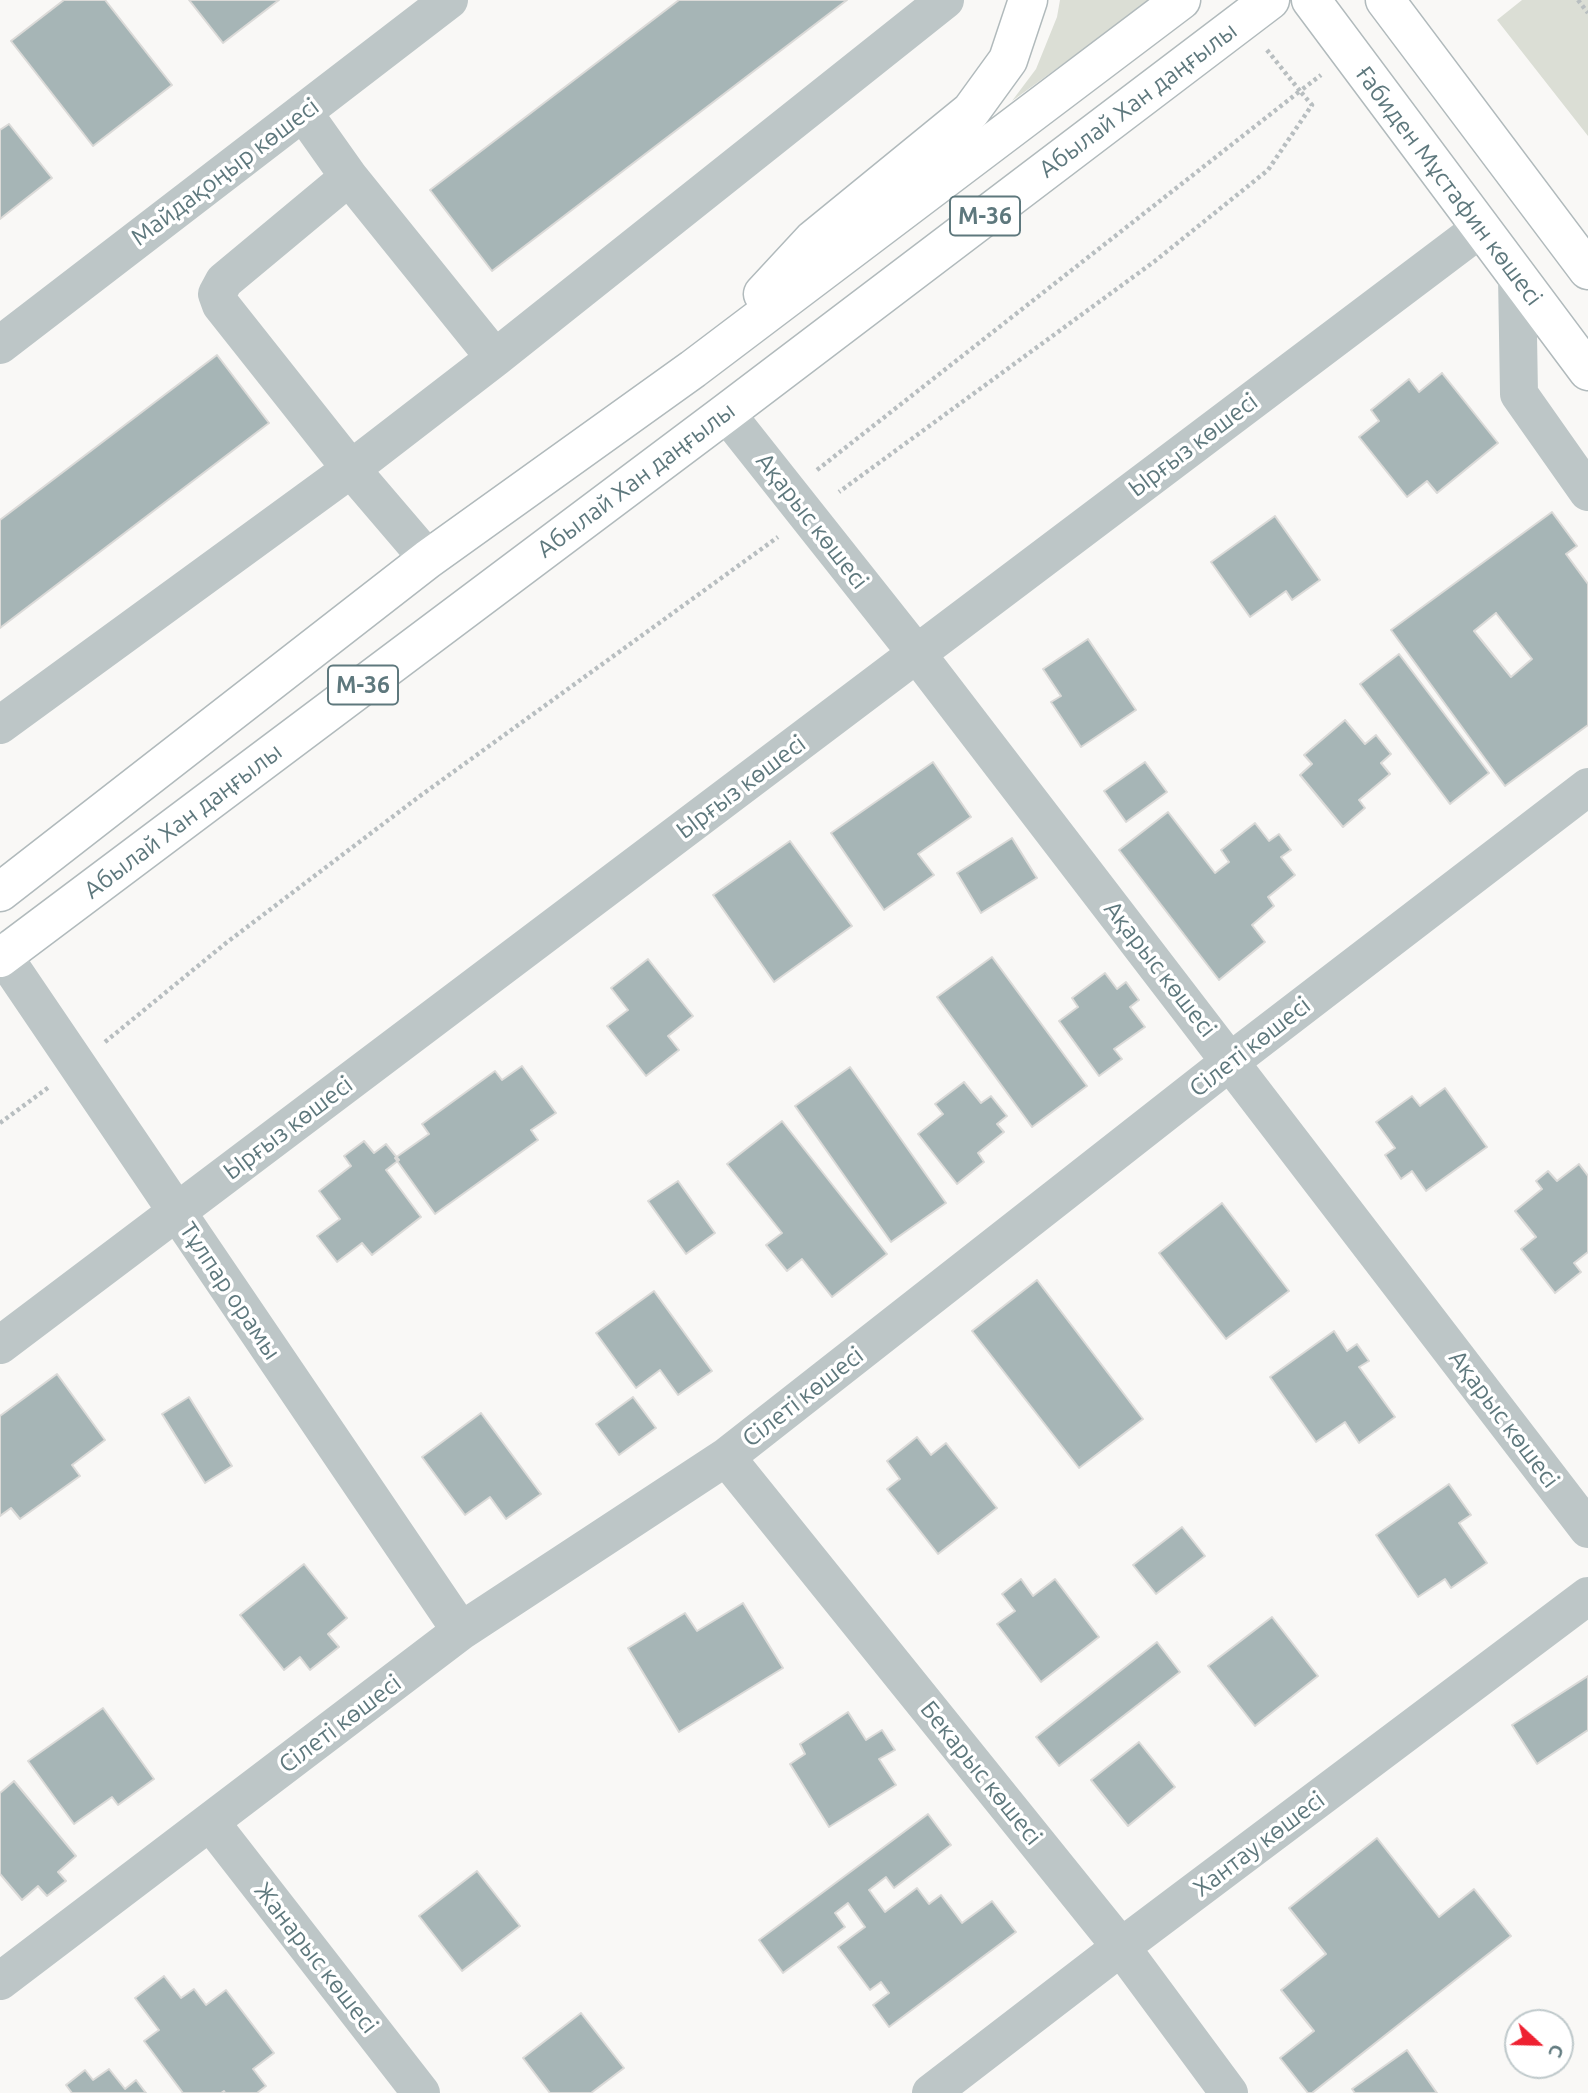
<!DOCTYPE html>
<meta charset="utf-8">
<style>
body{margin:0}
#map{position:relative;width:1588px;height:2093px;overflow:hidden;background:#f9f8f6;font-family:Ubuntu,sans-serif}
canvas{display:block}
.north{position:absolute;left:1504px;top:2009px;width:70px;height:70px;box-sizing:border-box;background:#fff;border:2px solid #bfc9cb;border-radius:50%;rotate:112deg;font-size:19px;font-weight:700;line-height:28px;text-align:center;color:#5e787d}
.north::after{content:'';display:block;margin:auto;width:24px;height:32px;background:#ee2131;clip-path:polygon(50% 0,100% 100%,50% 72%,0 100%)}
</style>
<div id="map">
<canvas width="1588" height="2093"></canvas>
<div class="north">С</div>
</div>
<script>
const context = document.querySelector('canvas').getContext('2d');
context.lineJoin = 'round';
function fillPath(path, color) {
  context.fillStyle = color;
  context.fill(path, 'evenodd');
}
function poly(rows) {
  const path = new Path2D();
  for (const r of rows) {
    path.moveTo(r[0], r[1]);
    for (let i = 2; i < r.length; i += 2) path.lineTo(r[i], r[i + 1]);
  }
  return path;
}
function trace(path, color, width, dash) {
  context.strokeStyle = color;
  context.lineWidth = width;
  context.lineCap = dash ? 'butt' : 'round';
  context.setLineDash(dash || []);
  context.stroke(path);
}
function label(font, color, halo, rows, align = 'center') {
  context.font = font + ' Ubuntu,sans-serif';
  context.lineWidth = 7;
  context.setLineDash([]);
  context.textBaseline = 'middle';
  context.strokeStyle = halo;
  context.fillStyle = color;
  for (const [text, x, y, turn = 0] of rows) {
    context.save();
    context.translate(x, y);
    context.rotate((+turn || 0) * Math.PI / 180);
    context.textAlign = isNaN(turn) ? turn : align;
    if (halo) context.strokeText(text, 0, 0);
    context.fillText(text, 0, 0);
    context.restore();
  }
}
fillPath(poly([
 [1060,0,1151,0,1012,101,1036,69,1057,17],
 [1522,0,1588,0,1588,136,1497,20]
]), '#dbded5');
const building = poly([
 [64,0,105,0,172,85,93,146,11,41,64,0],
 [189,0,279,0,223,43,189,0],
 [679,0,847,0,492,271,430,190,679,0],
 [9,124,52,178,0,219,0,130,9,124],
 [217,355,269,423,0,628,0,520,217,355],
 [1442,373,1498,443,1437,493,1427,481,1407,497,1359,437,1379,421,1371,410,1409,379,1419,392,1442,373],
 [1552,512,1577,546,1566,554,1588,584,1588,725,1505,786,1391,630,1552,512],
 [1496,613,1532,659,1511,677,1474,631,1496,613],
 [1275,516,1320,580,1292,600,1286,591,1250,617,1211,562,1275,516],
 [1088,639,1136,710,1081,747,1051,702,1061,696,1043,669,1088,639],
 [1399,654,1489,773,1450,804,1360,684,1399,654],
 [1345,720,1365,744,1376,735,1391,754,1381,763,1390,774,1359,800,1365,808,1343,827,1300,775,1312,764,1304,755,1345,720],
 [933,762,971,817,918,854,934,875,884,910,831,833,933,762],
 [1145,762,1167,792,1126,822,1104,791,1145,762],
 [1168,812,1215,873,1229,862,1221,850,1255,823,1269,841,1279,834,1291,850,1281,857,1295,875,1268,897,1274,906,1252,925,1265,942,1219,980,1119,850,1168,812],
 [1012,838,1037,878,981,913,957,873,1012,838],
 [790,841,852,926,774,982,713,895,790,841],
 [992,957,1087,1086,1032,1127,937,997,992,957],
 [648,959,693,1016,668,1036,679,1050,646,1076,607,1026,628,1010,611,988,648,959],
 [1105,973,1117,989,1126,982,1139,1000,1130,1007,1145,1027,1114,1049,1122,1059,1099,1076,1059,1021,1078,1007,1072,998,1105,973],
 [522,1066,556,1113,531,1130,538,1140,435,1214,395,1158,429,1134,422,1124,495,1071,502,1080,522,1066],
 [850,1067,946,1203,891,1242,795,1106,850,1067],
 [964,1082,981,1103,991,1096,1007,1116,997,1124,1004,1132,978,1153,984,1162,957,1184,918,1134,943,1114,935,1104,964,1082],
 [1445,1088,1487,1147,1426,1191,1412,1171,1401,1179,1385,1155,1395,1148,1376,1122,1412,1096,1420,1106,1445,1088],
 [782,1121,887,1254,832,1297,802,1259,787,1271,766,1245,782,1233,727,1164,782,1121],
 [364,1141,374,1153,386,1144,399,1160,386,1170,421,1217,372,1255,362,1243,337,1262,317,1236,340,1219,319,1191,351,1166,344,1156,364,1141],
 [1579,1164,1588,1176,1588,1252,1574,1263,1581,1272,1555,1293,1521,1249,1536,1237,1515,1211,1542,1189,1536,1181,1548,1171,1557,1181,1579,1164],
 [678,1181,715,1233,686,1254,648,1201,678,1181],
 [1222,1203,1289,1291,1226,1339,1159,1253,1222,1203],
 [1037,1280,1143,1419,1079,1468,972,1331,1037,1280],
 [654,1291,712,1371,678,1395,660,1370,636,1388,596,1333,654,1291],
 [1334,1331,1347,1351,1357,1344,1369,1361,1359,1367,1395,1417,1359,1443,1345,1422,1316,1442,1270,1377,1334,1331],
 [57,1374,105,1440,72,1465,80,1476,20,1519,11,1508,0,1516,0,1416,57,1374],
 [189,1397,232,1466,205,1483,162,1414,189,1397],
 [633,1397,656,1428,619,1455,596,1424,633,1397],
 [481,1413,541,1494,506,1519,490,1497,465,1515,422,1457,481,1413],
 [917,1437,931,1455,946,1443,997,1508,938,1554,887,1489,900,1479,887,1461,917,1437],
 [1449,1484,1471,1515,1459,1523,1487,1563,1451,1588,1445,1579,1418,1597,1376,1535,1449,1484],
 [1182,1527,1205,1556,1156,1594,1133,1565,1182,1527],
 [304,1564,347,1618,328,1634,339,1647,310,1670,300,1657,284,1670,240,1615,304,1564],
 [1021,1579,1033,1596,1055,1579,1099,1637,1041,1682,997,1624,1015,1611,1002,1594,1021,1579],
 [743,1603,783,1668,679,1732,628,1648,685,1613,697,1631,743,1603],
 [1272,1617,1318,1676,1255,1726,1208,1666,1272,1617],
 [1157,1642,1180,1672,1059,1766,1036,1737,1157,1642],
 [1588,1676,1588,1730,1537,1764,1512,1725,1588,1676],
 [103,1708,154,1779,118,1805,112,1797,74,1824,28,1761,103,1708],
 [848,1712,866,1740,882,1730,895,1750,879,1759,896,1785,829,1827,790,1764,805,1754,800,1744,848,1712],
 [1139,1742,1175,1787,1128,1826,1091,1780,1139,1742],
 [14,1781,76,1856,58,1872,66,1881,47,1896,38,1886,22,1900,0,1874,0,1793,14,1781],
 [928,1814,951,1845,894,1888,886,1877,869,1890,885,1912,917,1888,929,1904,941,1895,962,1923,992,1901,1016,1932,889,2027,873,2005,889,1993,881,1982,870,1990,838,1947,865,1927,848,1903,835,1913,845,1927,783,1973,759,1940,928,1814],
 [1377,1838,1439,1917,1474,1889,1511,1936,1312,2093,1308,2093,1280,2058,1314,2031,1281,1990,1326,1954,1289,1908,1377,1838],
 [477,1871,520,1926,462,1971,419,1916,477,1871],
 [164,1976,181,1998,194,1989,206,2005,226,1990,274,2053,253,2069,266,2086,257,2093,225,2093,224,2091,221,2093,183,2093,144,2041,159,2030,135,1998,164,1976],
 [581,2013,624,2068,591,2093,550,2093,523,2058,581,2013],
 [1407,2050,1437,2093,1355,2093,1352,2089,1407,2050],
 [109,2069,125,2089,136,2080,146,2093,72,2093,66,2085,85,2070,93,2080,109,2069]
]);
fillPath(building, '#a6b5b6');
trace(building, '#dbdad8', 2);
const major = poly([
 [1311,0,1588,371],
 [1385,0,1588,270],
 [763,294,813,240,971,111,1008,60,1028,0],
 [0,892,428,559,693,369,1181,0],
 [0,958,726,413,1270,0]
]);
trace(major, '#b1babc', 41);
trace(poly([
 [1578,0,1588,13],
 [1267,50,1300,91,1321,75],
 [817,470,1300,91,1312,105,1268,170,1155,261,839,492],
 [105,1042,226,943,420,796,778,537],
 [0,1123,49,1087]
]), '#b8bec0', 4.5, [3.5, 3.5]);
trace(poly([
 [303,112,349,177,495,358],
 [349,177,224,281,217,294,221,305,351,469,495,358,945,0],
 [1517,276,1519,394,1588,492],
 [0,345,449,0],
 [726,413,917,654,1588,1529],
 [0,725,351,469,428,559],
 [0,951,461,1631],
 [0,1345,1481,228],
 [726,1457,1121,1947,1229,2093],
 [211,1823,421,2093],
 [0,1981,461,1631,726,1457,1231,1061,1588,787],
 [931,2093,1121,1947,1588,1596]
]), '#bdc6c7', 38);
trace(major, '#fff', 38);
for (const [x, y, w] of [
 [985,216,70],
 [363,685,70]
]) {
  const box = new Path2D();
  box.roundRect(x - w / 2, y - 19.5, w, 39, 5);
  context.fillStyle = '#fff';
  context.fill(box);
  trace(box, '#5e787d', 2);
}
label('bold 23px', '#5e787d', null, [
 ["M-36",985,216],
 ["M-36",363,685]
]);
label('24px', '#5e787d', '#fff', [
 ["Абылай Хан даңғылы",1138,100,-37],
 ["Майдақоңыр көшесі",225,172,-37],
 ["Ғабиден Мұстафин көшесі",1449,186,53],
 ["Ырғыз көшесі",1193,445,-37],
 ["Абылай Хан даңғылы",636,480,-37],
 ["Ақарыс көшесі",812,521,52],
 ["Ырғыз көшесі",741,787,-37],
 ["Абылай Хан даңғылы",183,821,-37],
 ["Ақарыс көшесі",1160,969,52],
 ["Сілеті көшесі",1250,1047,-38],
 ["Ырғыз көшесі",288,1128,-37],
 ["Тұлпар орамы",230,1291,56],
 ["Сілеті көшесі",803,1397,-38],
 ["Ақарыс көшесі",1504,1419,53],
 ["Сілеті көшесі",340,1724,-37],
 ["Бекарыс көшесі",981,1773,51],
 ["Хантау көшесі",1259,1844,-37],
 ["Жанарыс көшесі",316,1958,52]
]);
</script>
